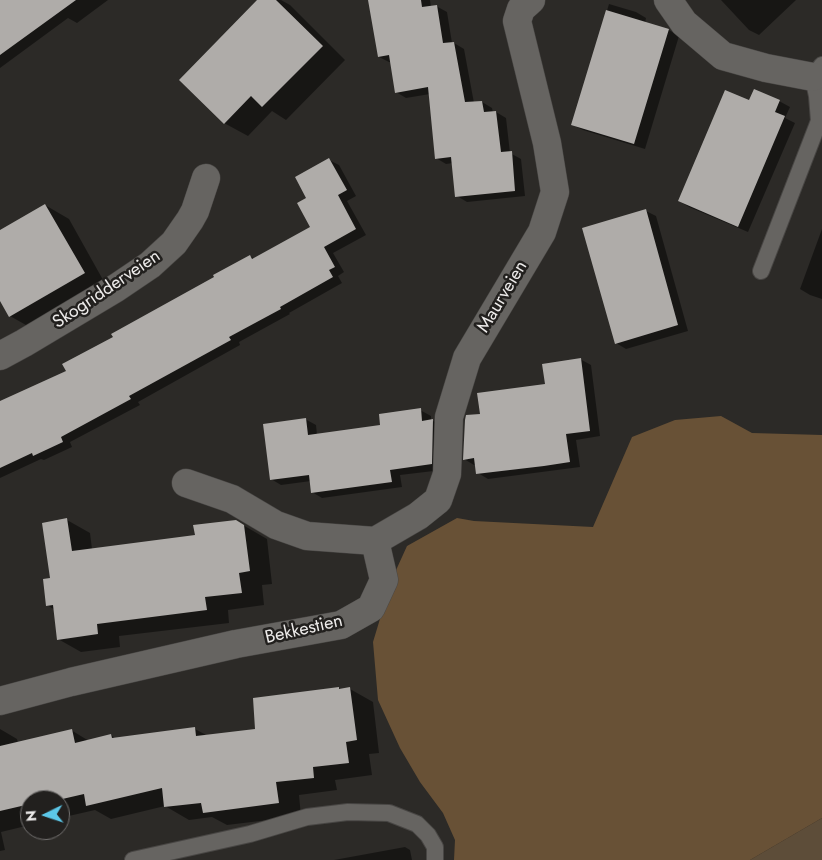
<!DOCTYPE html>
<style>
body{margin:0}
#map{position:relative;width:822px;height:860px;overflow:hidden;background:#2c2a27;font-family:Jost,sans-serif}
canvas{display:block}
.north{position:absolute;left:20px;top:790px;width:50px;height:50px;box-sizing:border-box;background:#22201e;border:1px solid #737170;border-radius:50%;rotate:266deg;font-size:14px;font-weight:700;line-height:20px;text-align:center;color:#edebea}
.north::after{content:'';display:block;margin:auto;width:18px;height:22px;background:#5cc7e8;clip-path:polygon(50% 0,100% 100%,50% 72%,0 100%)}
</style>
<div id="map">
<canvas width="822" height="860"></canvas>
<div class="north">N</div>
</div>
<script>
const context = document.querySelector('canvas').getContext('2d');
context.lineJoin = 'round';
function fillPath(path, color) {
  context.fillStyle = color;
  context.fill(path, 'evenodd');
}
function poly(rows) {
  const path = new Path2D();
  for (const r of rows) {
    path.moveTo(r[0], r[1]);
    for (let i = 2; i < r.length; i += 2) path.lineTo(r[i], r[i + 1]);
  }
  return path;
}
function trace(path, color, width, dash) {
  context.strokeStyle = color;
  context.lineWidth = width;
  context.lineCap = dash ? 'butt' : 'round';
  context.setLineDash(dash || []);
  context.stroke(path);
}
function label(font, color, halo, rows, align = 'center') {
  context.font = font + ' Jost,sans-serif';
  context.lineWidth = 5;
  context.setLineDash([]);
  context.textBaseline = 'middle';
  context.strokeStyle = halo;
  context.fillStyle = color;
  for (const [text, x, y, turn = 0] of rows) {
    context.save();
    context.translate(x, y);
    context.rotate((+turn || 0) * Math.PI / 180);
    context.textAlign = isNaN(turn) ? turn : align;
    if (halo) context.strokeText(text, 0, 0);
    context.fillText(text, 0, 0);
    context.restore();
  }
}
fillPath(poly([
 [822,818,822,860,750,860]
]), '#5d4d39');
fillPath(poly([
 [721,416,752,433,822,435,822,818,750,860,454,860,455,840,443,813,420,782,400,748,378,700,373,642,392,579,407,546,457,518,474,521,593,527,632,437,675,420]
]), '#685136');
fillPath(poly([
 [0,0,108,0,77,23,68,18,0,68],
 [259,0,281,0,290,5,345,60,286,120,272,111,248,136,224,123],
 [369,0,430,0,431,7,436,6,447,12,452,43,454,43,464,49,474,103,482,102,492,108,493,113,496,112,506,118,510,153,521,159,525,196,467,202,457,196,453,163,446,164,436,158,430,94,406,98,396,92,391,62,389,62,379,57],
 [721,0,796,0,759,35,749,30],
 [609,4,636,12,646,18,645,23,669,30,679,36,645,149,583,130,573,125],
 [754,91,779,101,790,107,785,118,795,123,748,232,689,207,679,201,749,102],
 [329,160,339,165,356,196,347,201,366,235,333,253,344,272,338,276,342,283,289,313,290,314,239,342,240,345,138,402,140,405,70,442,72,447,44,460,41,459,0,478,0,402,67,371,115,337,250,256,255,259,312,228,308,199],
 [45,205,69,219,107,287,33,329,10,316,0,298,0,231],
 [646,211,656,216,688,331,626,349,616,343],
 [822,229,822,299,810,295,800,289],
 [580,359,591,365,600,436,576,440,580,467,488,479,478,473,476,465,474,465,464,459,481,415,546,385],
 [420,410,431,416,431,421,433,421,443,426,442,470,400,475,402,487,322,498,312,492,311,481,281,485,271,479,305,419,316,425,317,435,381,426],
 [67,520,90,533,92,549,196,536,236,521,267,539,272,584,262,585,264,605,228,610,229,623,119,636,120,647,81,652,58,639,55,610,47,605,51,580],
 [339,688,341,690,350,689,373,702,379,753,369,754,372,775,335,780,337,790,299,795,301,816,227,825,212,817,189,820,165,806,111,819,95,810,60,818,60,800,30,800,30,825,1,832,5,850,0,851,0,729,17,739,18,743,71,730,89,741,111,735,116,739,195,729,208,736,257,730],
 [405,847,410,850,412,860,334,860]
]), '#0007');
fillPath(poly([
 [0,0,76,0,0,55],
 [257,0,276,0,323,46,262,107,251,96,224,124,179,80],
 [368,0,421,0,422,7,437,5,443,43,454,42,465,102,482,101,484,112,496,111,501,152,512,151,515,191,455,197,451,157,435,159,428,87,395,93,389,55,378,57],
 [606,10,669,29,634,144,571,125],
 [754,89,780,100,775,112,785,116,738,227,678,201,725,90,749,100],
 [329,158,347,190,338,195,356,229,324,247,335,267,329,270,333,277,280,307,281,309,229,337,231,340,129,396,131,399,61,437,63,442,33,456,32,453,0,468,0,401,66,371,62,364,113,337,111,334,214,277,213,275,250,255,252,259,310,227,297,203,306,198,295,177],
 [45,204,85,273,9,317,0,301,0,230],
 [646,209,678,325,615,344,582,228],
 [581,358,590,431,566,434,570,462,544,466,476,474,474,458,463,460,465,420,466,415,480,414,477,393,545,384,542,364],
 [421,408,422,421,433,419,432,464,390,470,392,482,311,493,309,475,270,480,263,424,306,418,308,435,380,425,379,414],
 [67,518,72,551,195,535,193,525,236,520,244,525,250,571,239,573,242,593,205,597,207,610,97,624,98,634,57,640,53,605,46,606,43,579,50,578,42,523],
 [339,687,339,689,350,687,357,740,346,742,349,763,313,767,314,778,276,782,279,803,203,813,201,803,164,807,162,788,86,806,84,794,58,800,30,800,30,804,0,811,0,746,72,729,75,743,111,734,112,738,195,727,196,736,255,729,253,698]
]), '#afaca9');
const lane = poly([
 [761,271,819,121,817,96,813,77,822,65],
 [133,860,250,834,307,817,348,812,389,813,417,824,428,835,435,847,435,860]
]);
const street = poly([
 [668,0,684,23,723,56,766,68,813,77],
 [0,356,24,343,116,288,150,265,174,243,190,220,195,211,206,178],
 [375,541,418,516,438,500,447,474,449,417,467,358,542,232,555,192,547,143,517,21,521,9,531,0],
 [0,701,71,682,236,644,341,625,371,608,384,580,375,541,307,536,276,525,232,499,186,483]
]);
trace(lane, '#484644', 18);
trace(street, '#484644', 29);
trace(lane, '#666461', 16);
trace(street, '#666461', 28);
label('18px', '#edebea', '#22201e', [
 ["Skogridderveien",107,290,-34],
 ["Maurveien",503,297,-59],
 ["Bekkestien",304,630,-13]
]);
</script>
